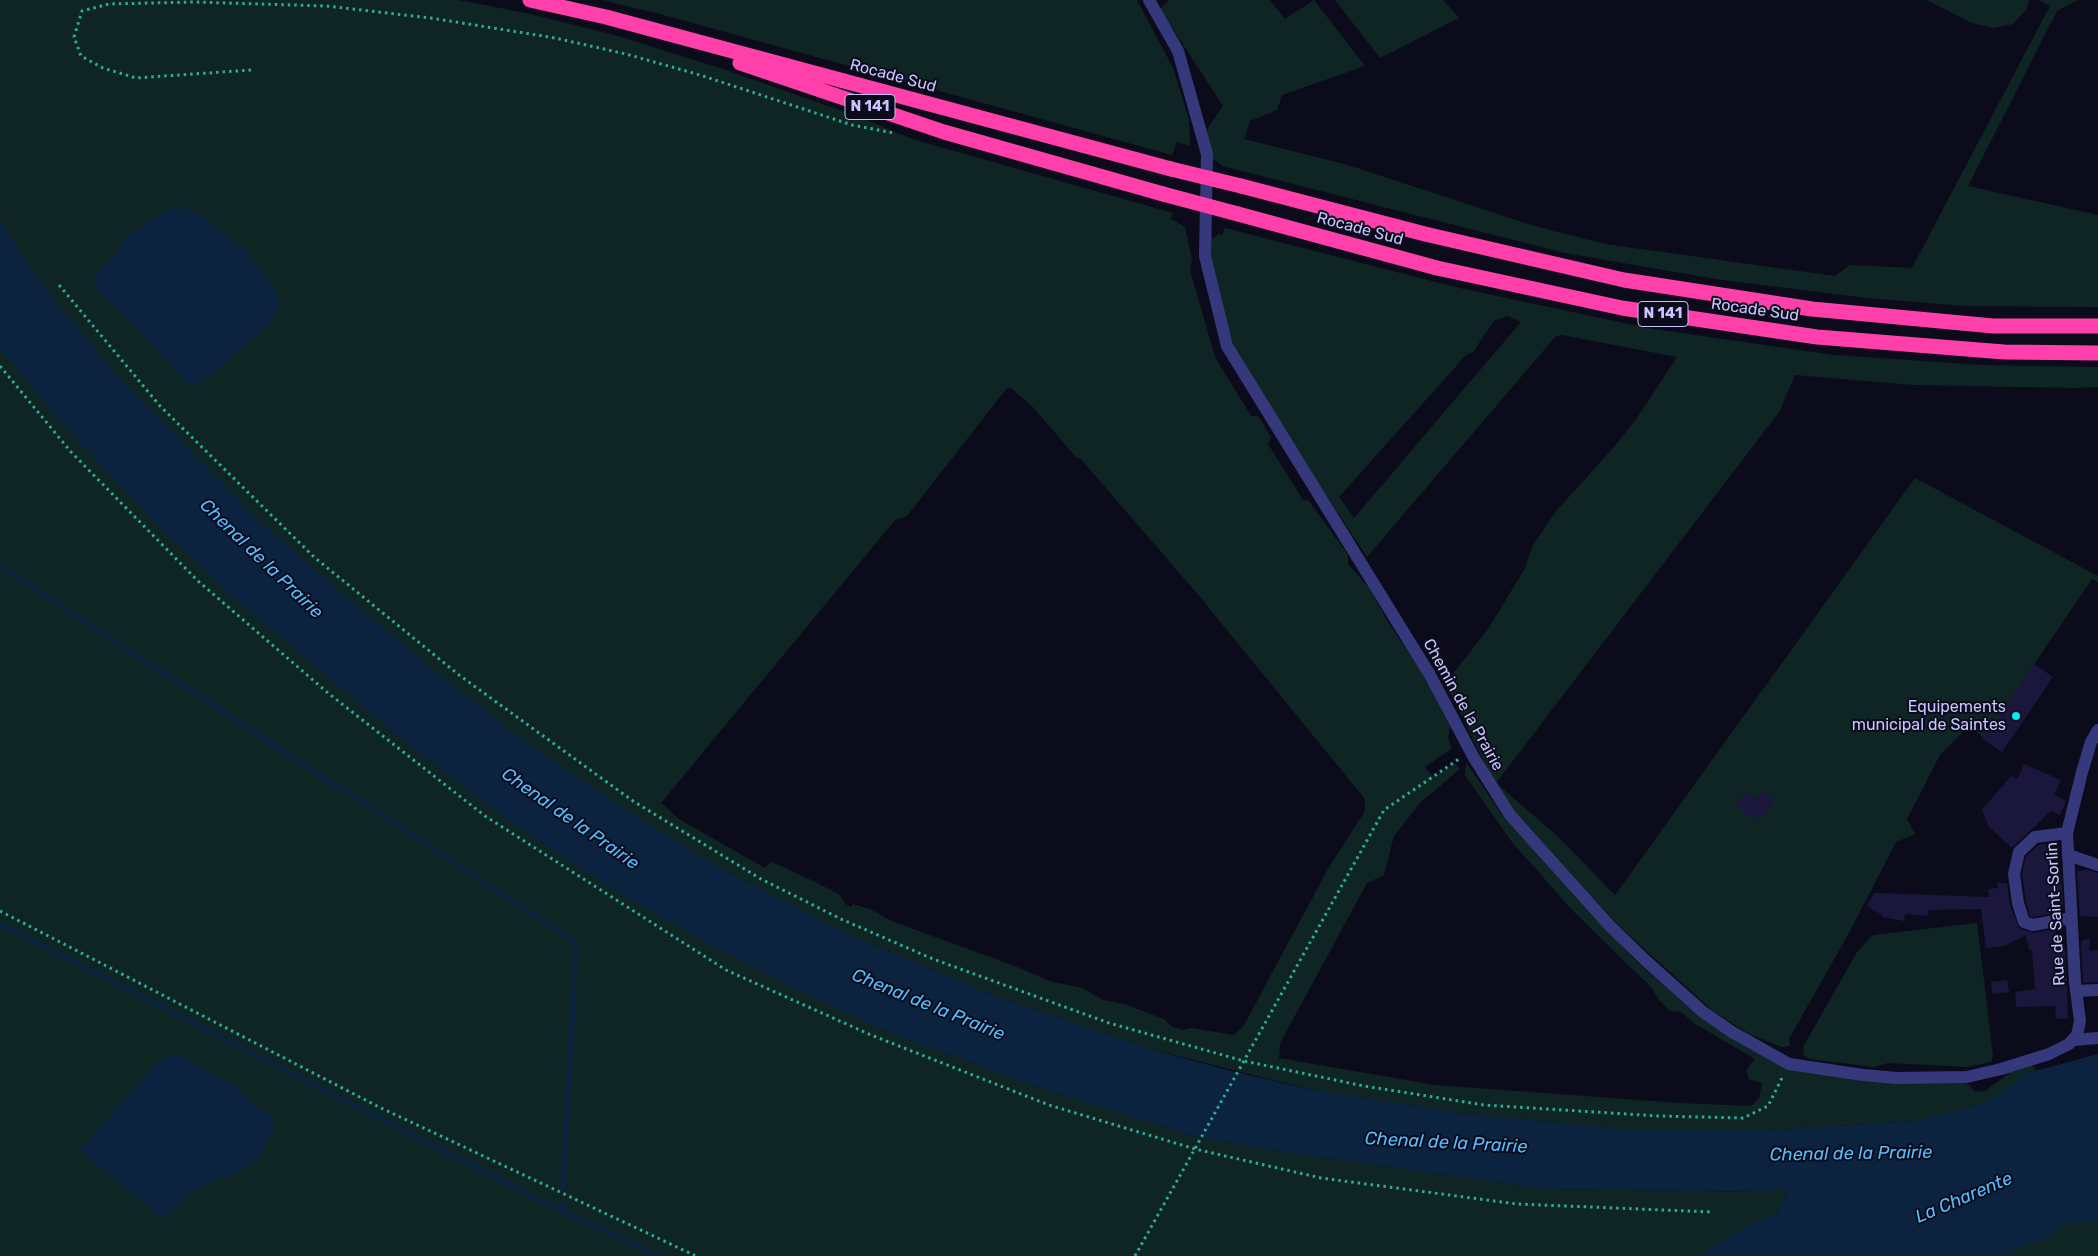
<!DOCTYPE html>
<style>
body{margin:0}
canvas{display:block;background:#0c0b1b}
</style>
<canvas width="2098" height="1256"></canvas>
<script>
const context = document.querySelector('canvas').getContext('2d');
context.lineJoin = 'round';
function fillPath(path, color) {
  context.fillStyle = color;
  context.fill(path, 'evenodd');
}
function poly(rows) {
  const path = new Path2D();
  for (const r of rows) {
    path.moveTo(r[0], r[1]);
    for (let i = 2; i < r.length; i += 2) path.lineTo(r[i], r[i + 1]);
  }
  return path;
}
function trace(path, color, width, dash) {
  context.strokeStyle = color;
  context.lineWidth = width;
  context.lineCap = dash ? 'butt' : 'round';
  context.setLineDash(dash || []);
  context.stroke(path);
}
function label(font, color, halo, rows, align = 'center') {
  context.font = font + ' Rubik,sans-serif';
  context.lineWidth = 4;
  context.setLineDash([]);
  context.textBaseline = 'middle';
  context.strokeStyle = halo;
  context.fillStyle = color;
  for (const [text, x, y, turn = 0] of rows) {
    context.save();
    context.translate(x, y);
    context.rotate((+turn || 0) * Math.PI / 180);
    context.textAlign = isNaN(turn) ? turn : align;
    if (halo) context.strokeText(text, 0, 0);
    context.fillText(text, 0, 0);
    context.restore();
  }
}
fillPath(poly([
 [0,0,458,0,526,13,618,36,726,70,859,117,912,139,1173,213,1171,219,1185,227,1192,259,1190,270,1215,357,1251,416,1258,416,1271,437,1268,444,1303,500,1309,501,1348,555,1348,564,1369,588,1388,622,1427,680,1450,726,1448,739,1452,748,1425,767,1433,777,1454,763,1460,769,1420,803,1394,836,1384,875,1367,883,1280,1043,1279,1058,1435,1085,1680,1103,1751,1106,1759,1098,1762,1083,1749,1079,1746,1070,1755,1059,1694,1023,1681,1012,1670,1011,1659,1000,1652,988,1575,913,1511,841,1465,775,1466,762,1502,815,1639,964,1705,1021,1769,1058,1956,1081,1969,1085,1975,1092,1985,1091,2011,1072,2031,1063,2036,1071,2028,1073,1985,1103,1917,1121,1767,1130,1629,1130,1460,1113,1308,1089,1147,1048,987,993,847,934,711,863,629,812,529,745,445,680,358,607,262,524,119,378,40,283,0,222],
 [1007,388,1011,388,1032,406,1076,457,1081,459,1200,597,1365,799,1365,811,1329,867,1243,1027,1234,1035,1191,1028,1183,1030,1171,1026,1164,1019,1124,1004,1103,1000,1082,988,1049,981,1020,968,894,922,870,909,853,904,851,907,845,904,839,894,807,878,772,862,765,868,679,819,661,803,895,520,907,516],
 [602,0,1137,0,1173,68,1189,119,1190,146,1177,142,1172,155,660,14],
 [1169,0,1270,0,1285,19,1314,0,1365,66,1282,95,1277,110,1250,121,1244,139,1348,165,1528,224,1605,244,1835,276,1850,265,1912,268,2050,6,2038,0,2077,0,2057,11,1968,186,2098,215,2098,307,1964,306,1867,298,1722,280,1565,253,1222,166,1211,157,1207,129,1223,106,1160,9],
 [1335,0,1443,0,1459,18,1380,58],
 [1927,0,2029,0,2026,10,2013,24,1994,28,1972,23],
 [1225,228,1455,287,1647,328,1834,355,1982,365,2098,367,2098,387,2075,388,1914,385,1795,375,1779,412,1496,783,1556,835,1615,895,1915,478,2098,576,2098,582,2092,579,1984,738,1969,726,1940,755,1907,819,1915,834,1896,842,1850,931,1789,1039,1790,1046,1782,1047,1751,1035,1713,1011,1619,926,1513,811,1495,784,1481,756,1446,683,1488,629,1524,570,1533,545,1557,510,1614,447,1637,418,1677,357,1562,335,1556,336,1367,557,1245,371,1235,349,1223,314,1209,256,1211,239,1219,234,1222,235],
 [1507,316,1521,322,1354,518,1339,497,1466,355,1473,352,1494,321],
 [0,348,69,431,153,520,232,596,410,746,511,822,705,942,804,993,888,1032,1036,1086,1193,1136,1270,1150,1547,1189,1768,1192,1779,1185,1787,1195,1776,1215,1750,1224,1697,1256,0,1256],
 [1977,923,1993,1056,1991,1062,1967,1067,1888,1063,1874,1067,1810,1059,1804,1056,1803,1047,1857,952,1873,935],
 [2098,1183,2098,1256,1953,1256]
]), '#0e2523');
fillPath(poly([
 [185,208,199,214,245,249,276,291,280,303,269,325,200,384,186,382,129,320,97,290,93,282,100,269,121,247,124,238,167,209],
 [0,222,40,283,119,378,262,524,358,607,445,680,529,745,629,812,711,863,847,934,987,993,1147,1048,1227,1070,1308,1089,1460,1113,1629,1130,1767,1130,1917,1121,1985,1103,2028,1073,2098,1054,2098,1221,2067,1224,2041,1242,2021,1245,2006,1256,1697,1256,1750,1224,1776,1215,1787,1195,1779,1186,1768,1192,1547,1189,1270,1150,1193,1136,1036,1086,888,1032,804,993,705,942,607,885,511,822,410,746,232,596,153,520,69,431,0,348],
 [177,1054,231,1084,257,1107,275,1117,273,1130,257,1161,230,1177,219,1177,193,1192,168,1216,159,1216,80,1150,159,1060]
]), '#0b233f');
trace(poly([
 [0,566,576,942,563,1189],
 [0,924,563,1212,660,1256],
 [563,1212,563,1201]
]), '#0b233f', 5);
fillPath(poly([
 [2034,664,2053,677,2002,752,1983,739],
 [2024,764,2061,780,2054,795,2066,801,2060,815,2051,811,2012,848,1989,827,1982,810,2011,776,2018,779],
 [1763,791,1775,800,1761,820,1758,817,1755,819,1735,806,1745,793,1757,799],
 [2046,844,2052,875,2061,874,2063,906,2052,909,2053,913,2034,917,2030,916,2026,901,2022,874,2026,856,2039,845],
 [2088,870,2098,873,2098,917,2080,916,2077,871],
 [1997,883,2007,883,2010,905,2019,928,2034,933,2055,929,2058,948,2065,946,2068,1018,2056,1019,2055,1006,2016,1007,2015,992,2035,989,2032,950,2029,950,2026,935,2004,946,1986,948,1981,909,1928,910,1928,916,1905,914,1904,921,1882,917,1882,915,1867,906,1874,893,1989,897,1988,889,1998,888],
 [2090,938,2089,951,2098,950,2098,982,2083,983,2081,941],
 [2007,980,2009,992,1993,994,1991,982]
]), '#1b173c');
trace(poly([
 [251,70,136,78,103,68,81,56,74,37,82,11,109,4,194,2,326,6,431,18,555,38,626,54,700,75,852,125,894,133],
 [59,285,160,406,314,557,459,675,633,801,761,879,841,919,933,959,1109,1023,1244,1061,1364,1086,1484,1105,1658,1116,1743,1118,1768,1106,1783,1076],
 [0,366,71,452,198,581,328,693,485,816,726,970,871,1035,1049,1105,1195,1149,1321,1178,1517,1204,1712,1212],
 [0,911,379,1107,696,1256],
 [1135,1256,1384,810,1459,759]
]), '#2cad9a', 3, [2.5, 4]);
trace(poly([
 [1149,0,1178,51,1207,154,1205,256,1227,346,1430,675,1474,758,1510,815,1610,926,1645,960,1703,1012,1732,1032,1789,1064,1863,1075,1897,1078,1967,1077,2001,1069,2049,1054,2069,1044,2077,1035,2080,1021,2075,982,2067,833,2082,772,2091,742,2098,730],
 [2067,833,2035,837,2019,852,2014,874,2018,903,2024,922,2033,925,2071,918],
 [2068,855,2098,865],
 [2076,991,2098,990],
 [2074,1040,2098,1038]
]), '#35387b', 12);
trace(poly([
 [530,0,606,17,1171,169],
 [740,63,944,132,1163,194],
 [1241,186,1425,234,1624,280,1812,309,1993,326,2098,326],
 [1238,214,1437,268,1622,308,1817,337,2004,352,2098,353]
]), '#ff40ab', 15);
trace(poly([
 [1171,169,1241,186],
 [1163,194,1238,214]
]), '#ff40ab', 15);
for (const [x, y, r, color] of [
 [2016,716,5,"#00ecf0"]
]) {
  const dot = new Path2D();
  dot.arc(x, y, r, 0, 2 * Math.PI);
  context.fillStyle = color;
  context.fill(dot);
  trace(dot, '#0c0b1b', 2);
}
for (const [x, y, w] of [
 [870,107,50],
 [1663,314,50]
]) {
  const box = new Path2D();
  box.roundRect(x - w / 2, y - 12.5, w, 25, 4);
  context.fillStyle = '#0c0b1b';
  context.fill(box);
  trace(box, '#c7c5ff', 1);
}
label('bold 15px', '#c7c5ff', null, [
 ["N 141",870,107],
 ["N 141",1663,314]
]);
label('16px', '#c7c5ff', '#0c0b1b', [
 ["Rocade Sud",893,76,15],
 ["Rocade Sud",1360,229,15],
 ["Rocade Sud",1755,310,8],
 ["Chemin de la Prairie",1463,705,61],
 ["Rue de Saint-Sorlin",2056,914,-93]
]);
label('16px', '#c7c5ff', '#0c0b1b', [
 ["Equipements",2006,707],
 ["municipal de Saintes",2006,725]
], 'right');
label('italic 18px', '#53beff', '#0c0b1b', [
 ["Chenal de la Prairie",261,559,44],
 ["Chenal de la Prairie",570,819,35],
 ["Chenal de la Prairie",928,1005,22],
 ["Chenal de la Prairie",1446,1143,3],
 ["Chenal de la Prairie",1851,1154,-1],
 ["La Charente",1964,1198,-23]
]);
</script>
